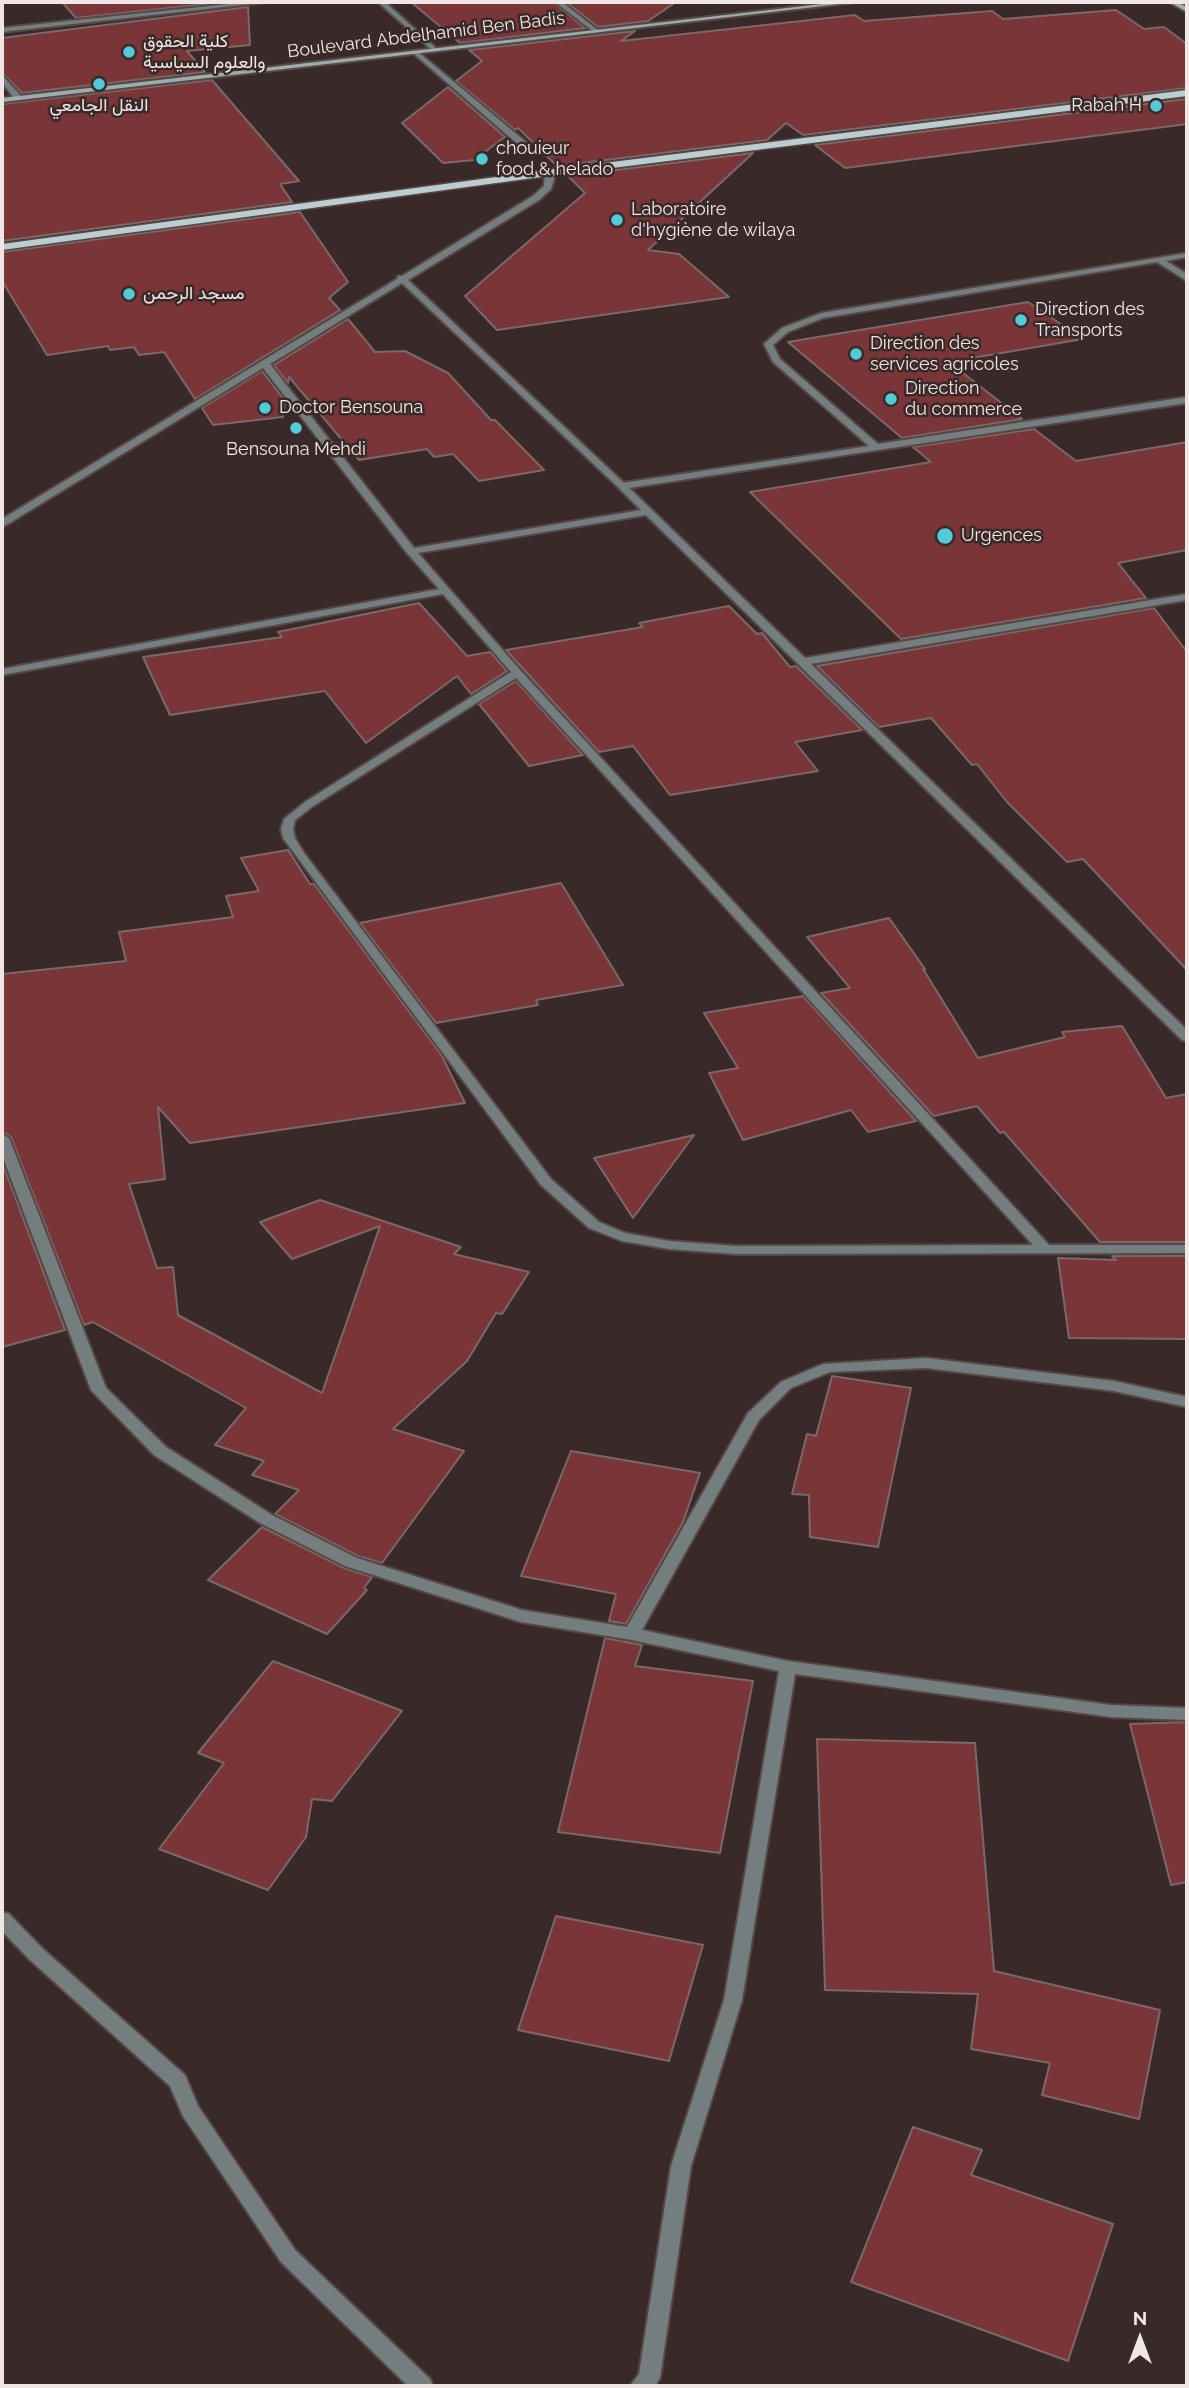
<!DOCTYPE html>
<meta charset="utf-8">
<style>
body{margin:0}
#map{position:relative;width:1189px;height:2388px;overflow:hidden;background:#392a29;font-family:Raleway,sans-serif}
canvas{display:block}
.frame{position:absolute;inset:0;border:4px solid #f0e6e5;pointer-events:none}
.north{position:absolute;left:1105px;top:2304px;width:70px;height:70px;-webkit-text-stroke:5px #392a29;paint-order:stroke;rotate:0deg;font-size:19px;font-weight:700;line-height:28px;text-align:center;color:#f0e6e5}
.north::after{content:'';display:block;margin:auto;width:24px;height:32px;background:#f0e6e5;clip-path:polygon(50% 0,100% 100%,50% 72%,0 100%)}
</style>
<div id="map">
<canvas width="1189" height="2388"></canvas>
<div class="frame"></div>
<div class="north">N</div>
</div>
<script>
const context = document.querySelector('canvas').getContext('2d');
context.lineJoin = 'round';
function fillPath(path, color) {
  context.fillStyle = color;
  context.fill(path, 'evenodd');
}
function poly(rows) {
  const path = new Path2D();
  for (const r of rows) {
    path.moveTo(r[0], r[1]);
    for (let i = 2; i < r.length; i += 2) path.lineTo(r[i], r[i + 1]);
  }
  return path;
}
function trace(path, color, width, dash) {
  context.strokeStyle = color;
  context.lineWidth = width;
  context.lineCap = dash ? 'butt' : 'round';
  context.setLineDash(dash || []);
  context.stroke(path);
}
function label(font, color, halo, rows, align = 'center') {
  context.font = font + ' Raleway,Vazirmatn,sans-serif';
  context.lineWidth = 5;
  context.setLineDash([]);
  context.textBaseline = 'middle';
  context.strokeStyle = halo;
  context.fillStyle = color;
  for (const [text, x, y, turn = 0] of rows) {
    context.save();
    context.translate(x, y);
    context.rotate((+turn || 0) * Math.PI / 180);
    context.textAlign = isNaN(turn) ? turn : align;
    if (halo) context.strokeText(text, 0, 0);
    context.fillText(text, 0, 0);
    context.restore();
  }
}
const building = poly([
 [62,2,225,2,76,18,62,2],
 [411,2,553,2,585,28,460,43,411,2],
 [566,2,676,2,648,21,598,27,566,2],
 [248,7,250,45,187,51,205,72,22,93,2,73,2,38,248,7],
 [1116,10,1144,29,1164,27,1187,44,1187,88,803,135,786,123,767,140,557,166,518,128,515,130,456,81,482,61,469,50,635,31,621,41,855,15,864,21,992,11,1003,19,1116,10],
 [212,80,299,181,280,184,292,202,2,241,2,104,212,80],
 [448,87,505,137,474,160,443,163,402,123,448,87],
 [1187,99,1187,124,845,168,815,145,1187,99],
 [753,153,648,250,679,254,729,297,497,330,465,296,585,193,568,176,753,153],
 [300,212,348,282,329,298,340,310,195,399,164,352,139,355,134,347,110,350,108,346,47,355,2,281,2,252,300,212],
 [1028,302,1083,339,949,362,1022,419,902,438,788,342,1028,302],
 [348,319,375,352,405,351,448,373,491,420,495,420,544,470,479,481,453,454,434,457,427,449,359,460,289,377,288,383,274,365,348,319],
 [262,371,285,401,283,417,213,425,202,408,262,371],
 [1034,429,1076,461,1187,442,1187,550,1118,563,1146,598,901,639,750,492,931,462,913,447,1034,429],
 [419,603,467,656,490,652,507,671,471,694,457,676,366,743,325,691,170,715,143,657,282,637,278,632,419,603],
 [729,606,757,634,762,633,790,667,796,666,862,730,795,742,818,771,670,795,633,746,599,752,506,650,643,627,639,623,729,606],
 [1154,608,1187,652,1187,970,1083,859,1067,862,1007,802,977,764,972,765,931,718,879,727,817,666,1154,608],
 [516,681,583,755,529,766,479,704,516,681],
 [288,850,310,884,314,884,442,1056,465,1103,190,1143,158,1107,165,1179,129,1184,157,1268,173,1267,178,1315,322,1393,380,1226,292,1259,260,1222,320,1200,461,1247,454,1254,529,1272,502,1314,496,1313,467,1361,393,1429,464,1451,382,1563,358,1556,275,1514,299,1490,252,1475,264,1461,215,1445,246,1408,93,1322,84,1325,11,1137,2,1131,2,974,126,961,119,932,233,917,226,896,259,891,241,858,288,850],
 [561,883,623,985,536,1000,538,1005,436,1023,360,923,561,883],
 [889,918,925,969,923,969,978,1058,1065,1037,1062,1032,1122,1026,1166,1098,1187,1094,1187,1242,1100,1242,1004,1132,1000,1133,977,1106,934,1116,821,993,850,988,807,937,889,918],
 [803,996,916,1121,868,1132,851,1110,743,1140,709,1073,738,1068,704,1013,803,996],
 [694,1135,633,1218,594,1158,694,1135],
 [2,1162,65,1330,2,1347,2,1162],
 [1112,1256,1187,1256,1187,1339,1069,1338,1058,1258,1116,1260,1112,1256],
 [832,1376,911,1388,878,1547,810,1537,809,1495,792,1494,807,1434,816,1436,832,1376],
 [571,1451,700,1473,683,1522,626,1624,609,1621,616,1594,521,1576,571,1451],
 [262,1527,344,1568,372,1577,364,1588,367,1590,327,1634,208,1580,262,1527],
 [605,1638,642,1645,635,1666,753,1681,720,1853,558,1832,605,1638],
 [273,1661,402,1711,332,1801,312,1799,306,1837,268,1890,159,1849,224,1763,198,1753,273,1661],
 [1187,1722,1187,1882,1171,1885,1130,1724,1187,1722],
 [817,1739,975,1743,994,1971,1160,2010,1139,2119,1042,2095,1050,2063,971,2049,978,1994,825,1990,817,1739],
 [556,1916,703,1945,669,2061,518,2030,556,1916],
 [913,2127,982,2150,971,2175,1113,2224,1068,2361,851,2282,913,2127]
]);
fillPath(building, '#7a3538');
trace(building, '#7b6868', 2);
const lane = poly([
 [248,2,268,2,2,32,2,28,248,2],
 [2,75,21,96,21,100,15,100,2,82,2,75],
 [1187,253,1187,257,1166,261,1187,274,1187,281,1157,262,823,318,788,332,773,345,780,359,878,444,1187,397,1187,403,622,489,617,486,622,483,869,446,773,362,764,344,782,328,821,313,1187,253]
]);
const street = poly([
 [378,2,385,2,437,49,437,51,433,51,378,2],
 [555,2,562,2,599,31,594,32,555,2],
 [413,51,417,51,527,143,527,147,521,147,413,53,413,51],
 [545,171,551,171,554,179,551,189,539,200,408,280,625,484,805,658,1187,594,1187,600,811,664,1187,1030,1187,1041,1182,1040,646,515,418,553,521,671,1049,1245,1187,1245,1187,1253,736,1254,669,1249,622,1241,589,1228,541,1185,283,838,281,829,284,819,305,802,511,672,443,594,2,675,2,669,439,589,407,553,263,368,6,525,2,526,2,519,397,279,398,276,402,276,533,196,544,186,545,171],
 [402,283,619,488,641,510,414,548,270,364,402,283],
 [516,678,1033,1245,736,1246,669,1241,625,1233,599,1222,551,1179,304,853,295,838,293,829,295,820,313,806,516,678],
 [2,1134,9,1138,106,1388,166,1447,272,1515,357,1558,522,1610,627,1627,748,1413,781,1382,823,1364,926,1358,1114,1381,1187,1397,1187,1407,1114,1391,926,1368,830,1372,791,1388,759,1420,642,1630,788,1661,1111,1705,1187,1708,1187,1720,1111,1717,795,1674,742,2000,691,2166,660,2378,655,2386,630,2386,639,2374,671,2166,724,2000,779,1671,632,1640,521,1622,345,1566,260,1523,154,1455,91,1390,2,1155,2,1134],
 [2,1912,9,1914,44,1950,185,2075,198,2106,295,2250,430,2379,433,2386,408,2386,281,2262,183,2116,170,2086,30,1960,2,1931,2,1912]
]);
const secondary = poly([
 [839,2,857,2,2,102,2,98,839,2],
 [1169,2,1177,2,1187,7,1187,12,1169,2]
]);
const primary = poly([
 [1187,90,1187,96,548,176,2,250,2,244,548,170,1187,90]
]);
trace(lane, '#564847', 4);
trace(street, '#564847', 4);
trace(secondary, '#564847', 4);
trace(primary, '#564847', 3);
fillPath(lane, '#757e7f');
fillPath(street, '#757e7f');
fillPath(secondary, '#9dabac');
fillPath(primary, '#bbcdcf');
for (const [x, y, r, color] of [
 [129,52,7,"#52cbd7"],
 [99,84,7,"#52cbd7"],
 [1156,106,7,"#52cbd7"],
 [482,159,7,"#52cbd7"],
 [617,220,7,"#52cbd7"],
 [129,294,7,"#52cbd7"],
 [1021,320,7,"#52cbd7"],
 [856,354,7,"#52cbd7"],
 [891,399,7,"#52cbd7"],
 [265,408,7,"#52cbd7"],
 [296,428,7,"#52cbd7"],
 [945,536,9,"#52cbd7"]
]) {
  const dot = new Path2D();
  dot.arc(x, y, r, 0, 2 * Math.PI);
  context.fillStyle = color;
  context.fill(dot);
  trace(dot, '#392a29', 2.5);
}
label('18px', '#f0e6e5', '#392a29', [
 ["Boulevard Abdelhamid Ben Badis",426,35,-7]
]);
label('18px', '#f0e6e5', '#392a29', [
 ["كلية الحقوق",143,42],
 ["والعلوم السياسية",143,63],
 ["النقل الجامعي",99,106,"center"],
 ["Rabah H",1142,106,"right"],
 ["chouieur",496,149],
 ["food & helado",496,170],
 ["Laboratoire",631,210],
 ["d'hygiène de wilaya",631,231],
 ["مسجد الرحمن",143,294],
 ["Direction des",1035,310],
 ["Transports",1035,331],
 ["Direction des",870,344],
 ["services agricoles",870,365],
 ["Direction",905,389],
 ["du commerce",905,410],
 ["Doctor Bensouna",279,408],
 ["Bensouna Mehdi",296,450,"center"],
 ["Urgences",961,536]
], 'left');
</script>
